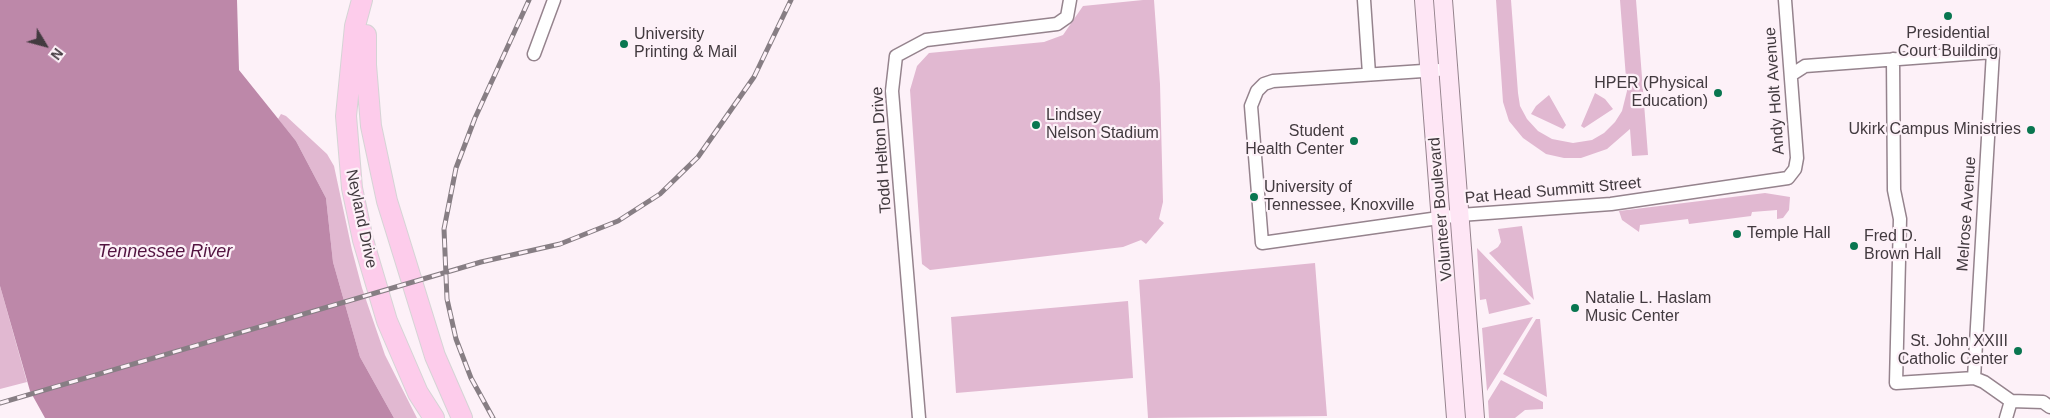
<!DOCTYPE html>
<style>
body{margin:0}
#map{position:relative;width:2050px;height:418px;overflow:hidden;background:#fdf1f8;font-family:Helvetica,sans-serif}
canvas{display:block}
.north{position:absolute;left:20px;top:20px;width:50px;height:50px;-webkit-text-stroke:4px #fdf1f8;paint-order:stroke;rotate:127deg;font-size:14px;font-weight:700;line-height:20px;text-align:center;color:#423a3f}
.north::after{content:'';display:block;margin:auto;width:18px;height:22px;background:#423a3f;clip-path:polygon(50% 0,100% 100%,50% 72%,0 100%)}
</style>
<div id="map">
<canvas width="2050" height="418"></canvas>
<div class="north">N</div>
</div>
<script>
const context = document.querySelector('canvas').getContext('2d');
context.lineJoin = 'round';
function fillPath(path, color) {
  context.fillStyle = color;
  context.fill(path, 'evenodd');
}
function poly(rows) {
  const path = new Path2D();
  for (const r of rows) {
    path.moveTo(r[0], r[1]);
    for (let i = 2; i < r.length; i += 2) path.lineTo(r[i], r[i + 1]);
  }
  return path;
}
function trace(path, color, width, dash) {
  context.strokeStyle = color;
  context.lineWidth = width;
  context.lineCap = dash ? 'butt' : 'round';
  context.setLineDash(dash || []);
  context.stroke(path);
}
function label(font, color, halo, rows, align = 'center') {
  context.font = font + ' Helvetica,sans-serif';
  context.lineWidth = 4.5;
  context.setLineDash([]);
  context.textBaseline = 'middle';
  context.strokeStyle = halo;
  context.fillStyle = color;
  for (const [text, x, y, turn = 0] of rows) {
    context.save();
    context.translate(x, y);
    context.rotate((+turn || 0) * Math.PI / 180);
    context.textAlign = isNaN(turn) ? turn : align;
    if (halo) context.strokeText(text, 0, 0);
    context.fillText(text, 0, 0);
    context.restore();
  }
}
fillPath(poly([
 [1143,0,1154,0,1160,84,1163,202,1159,219,1164,223,1146,244,1141,240,1123,247,930,270,922,264,910,90,917,66,929,53,1044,42,1063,35,1083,6],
 [1496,0,1511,0,1518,93,1520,106,1527,119,1538,131,1552,139,1573,143,1592,140,1604,133,1615,122,1622,111,1627,91,1620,0,1636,0,1648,155,1632,156,1630,129,1607,149,1581,158,1564,158,1546,154,1523,138,1509,121,1503,102],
 [1595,93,1605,99,1613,109,1584,128,1581,126],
 [1549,95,1566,125,1563,129,1531,114,1536,106],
 [281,114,286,116,327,154,334,166,352,250,362,288,385,355,417,418,394,418,360,357,333,262,326,198,296,141,278,119],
 [1765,193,1790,197,1789,210,1783,218,1777,219,1777,210,1752,212,1751,216,1689,224,1688,219,1640,225,1639,232,1622,220,1619,211],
 [1522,226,1534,300,1489,253,1498,247,1501,242,1498,229],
 [1477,248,1531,304,1489,314,1486,299,1480,300],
 [1315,263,1327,416,1148,418,1139,280],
 [0,286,27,382,0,389],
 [1128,301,1133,378,956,393,951,317],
 [1533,317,1487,391,1482,328],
 [1536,319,1540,319,1547,397,1503,374],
 [1501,380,1543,402,1543,409,1525,410,1515,418,1489,418,1488,401]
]), '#e1b8d1');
fillPath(poly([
 [0,0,237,0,239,70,296,141,326,198,333,262,360,357,394,418,45,418,30,391,0,286]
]), '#bd88a9');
const street = poly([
 [1364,0,1369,74],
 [534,54,554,0],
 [1893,59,1894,190,1900,219,1896,383,1974,378,1984,382,2011,401,2043,402,2050,407],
 [1438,70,1273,81,1264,84,1257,91,1251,106,1262,243,1460,215,1611,204,1788,178,1795,169,1797,158,1785,0],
 [1791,75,1805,66,1993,52,1974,378],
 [919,418,892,91,896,56,926,40,1057,24,1067,17,1070,0],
 [2006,418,2011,401]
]);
const secondary = poly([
 [1424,0,1456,418],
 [1443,0,1475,418]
]);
const primary = poly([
 [362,0,355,26,346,116,352,188,363,240,387,321,418,393,434,418],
 [366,35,366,65,371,126,387,201,435,356,462,418]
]);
trace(street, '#95838d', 15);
trace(secondary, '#95838d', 20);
trace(primary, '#d5d4d5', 22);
trace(street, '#fff', 12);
trace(secondary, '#fee6f5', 18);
trace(primary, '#fdcceb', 20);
const rail = poly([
 [0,403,481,262,560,244,618,221,660,194,698,157,754,77,791,0],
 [493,418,471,378,456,339,447,299,444,229,456,168,475,118,529,0]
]);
trace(rail, '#877e84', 5);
trace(rail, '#fdf1f8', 3, [9]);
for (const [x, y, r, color] of [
 [1948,16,5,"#097650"],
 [624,44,5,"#097650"],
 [1718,93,5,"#097650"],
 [1036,125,5,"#097650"],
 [2031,130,5,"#097650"],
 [1354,141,5,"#097650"],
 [1254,197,5,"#097650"],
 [1737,234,5,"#097650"],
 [1854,246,5,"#097650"],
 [1575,308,5,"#097650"],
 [2018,351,5,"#097650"]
]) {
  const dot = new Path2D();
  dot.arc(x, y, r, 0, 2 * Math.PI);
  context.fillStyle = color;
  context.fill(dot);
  trace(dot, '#fdf1f8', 2);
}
label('16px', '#423a3f', '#fdf1f8', [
 ["Presidential",1948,34,"center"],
 ["Court Building",1948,52,"center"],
 ["University",634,35],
 ["Printing & Mail",634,53],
 ["HPER (Physical",1708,84,"right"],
 ["Education)",1708,102,"right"],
 ["Lindsey",1046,116],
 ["Nelson Stadium",1046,134],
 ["Ukirk Campus Ministries",2021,130,"right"],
 ["Student",1344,132,"right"],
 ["Health Center",1344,150,"right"],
 ["University of",1264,188],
 ["Tennessee, Knoxville",1264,206],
 ["Temple Hall",1747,234],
 ["Fred D.",1864,237],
 ["Brown Hall",1864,255],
 ["Natalie L. Haslam",1585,299],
 ["Music Center",1585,317],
 ["St. John XXIII",2008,342,"right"],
 ["Catholic Center",2008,360,"right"]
], 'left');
label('16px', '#423a3f', '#fdf1f8', [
 ["Andy Holt Avenue",1775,91,-94],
 ["Todd Helton Drive",882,150,-94],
 ["Pat Head Summitt Street",1553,191,-5],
 ["Volunteer Boulevard",1441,209,-95],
 ["Melrose Avenue",1967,214,-86],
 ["Neyland Drive",361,219,78]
]);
label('italic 18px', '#531441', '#fdf1f8', [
 ["Tennessee River",165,252]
]);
</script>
